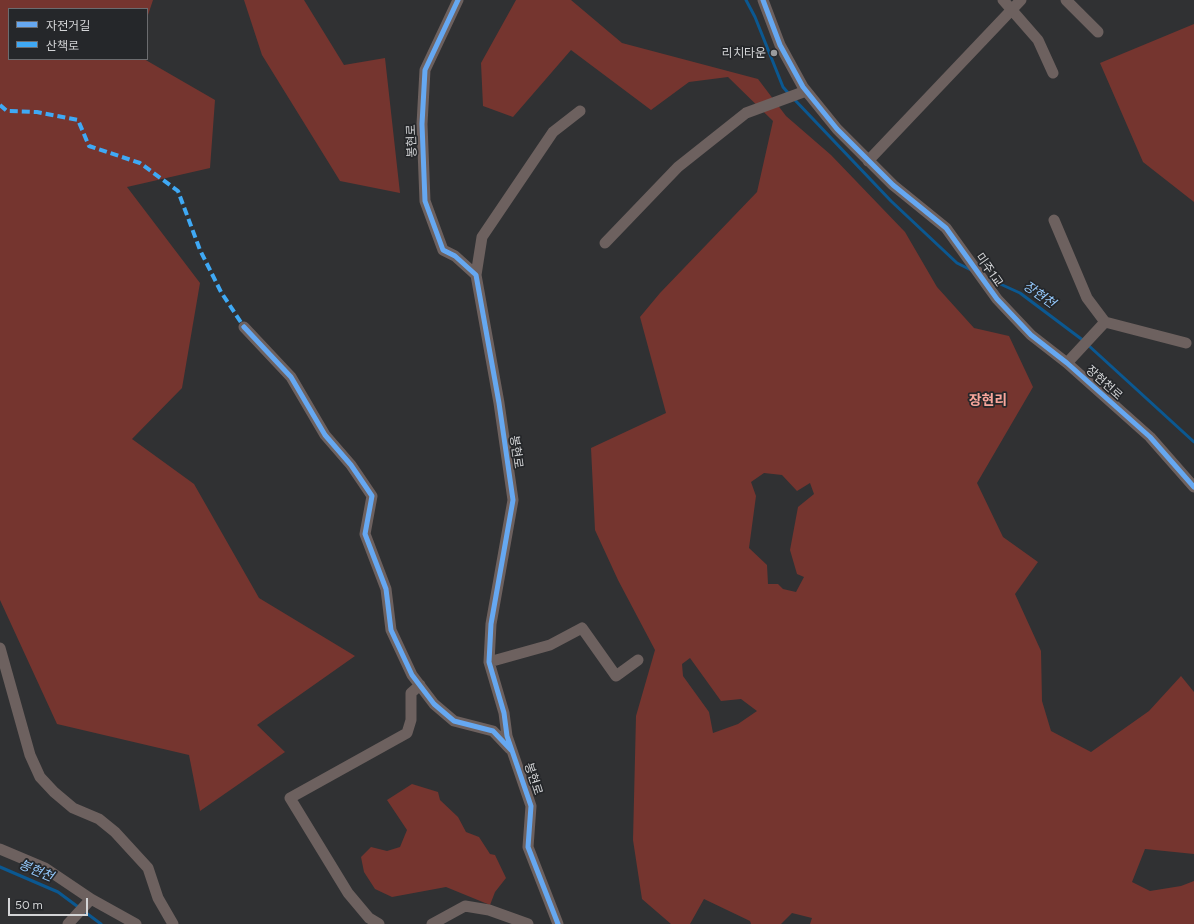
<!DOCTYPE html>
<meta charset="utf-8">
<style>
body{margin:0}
#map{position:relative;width:1194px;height:924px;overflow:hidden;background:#303133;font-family:Figtree,"Noto Sans KR",sans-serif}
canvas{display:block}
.legend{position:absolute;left:8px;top:8px;width:140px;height:52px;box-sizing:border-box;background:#25272a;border:1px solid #6b6c6f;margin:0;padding:5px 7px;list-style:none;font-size:12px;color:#d3d4d6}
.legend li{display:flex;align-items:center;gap:8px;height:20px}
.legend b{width:20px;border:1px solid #6b6c6f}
.scale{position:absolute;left:8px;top:898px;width:80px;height:18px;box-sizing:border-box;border:2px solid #d3d4d6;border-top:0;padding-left:5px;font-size:12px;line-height:14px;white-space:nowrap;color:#d3d4d6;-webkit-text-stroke:3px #25272a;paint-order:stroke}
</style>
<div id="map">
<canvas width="1194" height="924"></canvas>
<ul class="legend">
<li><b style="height:5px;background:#66a8f1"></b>자전거길</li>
<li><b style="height:5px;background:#3fa9f5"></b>산책로</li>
</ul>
<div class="scale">50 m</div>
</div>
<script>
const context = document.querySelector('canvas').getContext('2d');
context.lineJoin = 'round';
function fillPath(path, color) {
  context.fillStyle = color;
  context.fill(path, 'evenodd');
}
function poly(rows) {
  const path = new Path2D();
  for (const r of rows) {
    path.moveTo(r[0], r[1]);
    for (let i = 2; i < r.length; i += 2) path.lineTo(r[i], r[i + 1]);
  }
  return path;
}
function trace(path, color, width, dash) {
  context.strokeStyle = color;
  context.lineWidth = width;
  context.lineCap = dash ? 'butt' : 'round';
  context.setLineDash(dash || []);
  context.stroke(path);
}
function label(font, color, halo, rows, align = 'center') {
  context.font = font + ' Figtree,"Noto Sans KR",sans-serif';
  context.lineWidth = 3.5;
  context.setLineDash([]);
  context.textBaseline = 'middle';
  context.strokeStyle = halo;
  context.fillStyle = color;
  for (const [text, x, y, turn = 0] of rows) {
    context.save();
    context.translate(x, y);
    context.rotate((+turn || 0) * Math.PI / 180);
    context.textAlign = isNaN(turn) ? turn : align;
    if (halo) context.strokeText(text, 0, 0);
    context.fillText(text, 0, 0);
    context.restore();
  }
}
fillPath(poly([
 [0,0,153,0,147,18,147,9,9,9,9,59,144,59,215,100,210,168,127,187,200,283,182,388,132,439,194,484,259,598,355,656,257,725,285,752,200,811,189,755,57,724,0,600],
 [244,0,304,0,344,65,385,58,400,193,340,181,262,55],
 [516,0,571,0,622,43,758,79,786,116,831,155,905,232,937,287,974,328,1009,336,1033,387,977,483,1003,537,1038,562,1015,594,1041,651,1042,701,1051,731,1091,752,1149,711,1181,676,1194,692,1194,854,1145,849,1132,882,1150,891,1181,886,1194,881,1194,924,810,924,812,918,792,913,781,924,751,924,750,921,704,899,690,924,671,924,642,899,633,840,636,716,655,650,618,580,595,530,591,448,666,413,640,317,660,293,757,192,773,121,728,77,689,82,651,110,571,50,513,117,483,106,481,63],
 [764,473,782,475,797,491,810,483,814,494,798,507,790,550,797,574,804,577,796,592,783,589,778,584,768,584,767,565,749,548,756,496,751,482],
 [690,658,721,701,741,699,757,711,738,724,713,733,709,712,683,676,682,664],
 [1194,24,1194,202,1143,162,1100,63],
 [412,784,438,792,440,800,458,817,466,832,479,837,490,854,495,855,506,878,495,892,490,905,446,887,392,897,375,889,364,872,361,857,371,847,387,851,400,847,407,830,387,800]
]), '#75352f');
trace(poly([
 [746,0,755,17,783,87,789,94],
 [793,98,891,201,957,263,971,270],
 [987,278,1020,293,1084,341],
 [1088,345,1194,442],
 [0,867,58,892,101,924]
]), '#0b5891', 3);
trace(poly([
 [458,0,425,70,422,124,425,201,443,250,455,256,476,275,499,403,513,500,491,624,489,662,504,713,507,736,531,806,528,847,558,924],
 [763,0,780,45,803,87,837,129,893,185,946,228,997,299,1031,335,1067,363,1150,437,1194,487],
 [1003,0,1038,40,1053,73],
 [1066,0,1098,32],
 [868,161,1021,0],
 [1054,220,1087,298,1105,322,1067,363],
 [605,243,678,167,746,113,806,91],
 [476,275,482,237,553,132,580,111],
 [1105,322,1186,343],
 [244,327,291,377,325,435,351,465,372,496,365,534,386,589,391,630,412,675,434,704,454,721,493,731,510,749],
 [0,648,30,755,40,777,54,792,73,808,99,819,115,832,148,868,158,898,173,924],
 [489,662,550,645,582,628,616,676,638,660],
 [0,849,45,868,91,899],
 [68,924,91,899,136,924],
 [379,924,369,918,348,893,290,798,407,733,411,720,411,693,420,685],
 [432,924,465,906,489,910,528,924]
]), '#6d615f', 11);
trace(poly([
 [0,105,7,111,37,112,78,120,89,146,140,163,178,191,200,250,221,292,244,327]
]), '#3fa9f5', 4, [8, 4]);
trace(poly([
 [458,0,425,70,422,124,425,201,443,250,455,256,476,275,499,403,513,500,491,624,489,662,504,713,507,736,531,806,528,847,558,924],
 [763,0,780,45,803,87,837,129,893,185,946,228,997,299,1031,335,1067,363,1150,437,1194,487],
 [244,327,291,377,325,435,351,465,372,496,365,534,386,589,391,630,412,675,434,704,454,721,493,731,511,750]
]), '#66a8f1', 5);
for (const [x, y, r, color] of [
 [774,53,4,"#9a9b9d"]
]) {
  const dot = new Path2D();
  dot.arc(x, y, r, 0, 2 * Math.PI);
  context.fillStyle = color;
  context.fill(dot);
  trace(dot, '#25272a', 1.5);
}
label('12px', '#d3d4d6', '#25272a', [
 ["리치타운",766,53]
], 'right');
label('12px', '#d3d4d6', '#25272a', [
 ["봉현로",412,141,-92],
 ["미주1교",989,270,55],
 ["장현천로",1104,383,42],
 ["봉현로",516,452,82],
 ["봉현로",533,779,72]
]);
label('italic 13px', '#94c9fd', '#25272a', [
 ["장현천",1039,295,35],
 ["봉현천",36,871,23]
]);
label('bold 14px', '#f9a69b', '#25272a', [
 ["장현리",988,401]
]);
</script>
